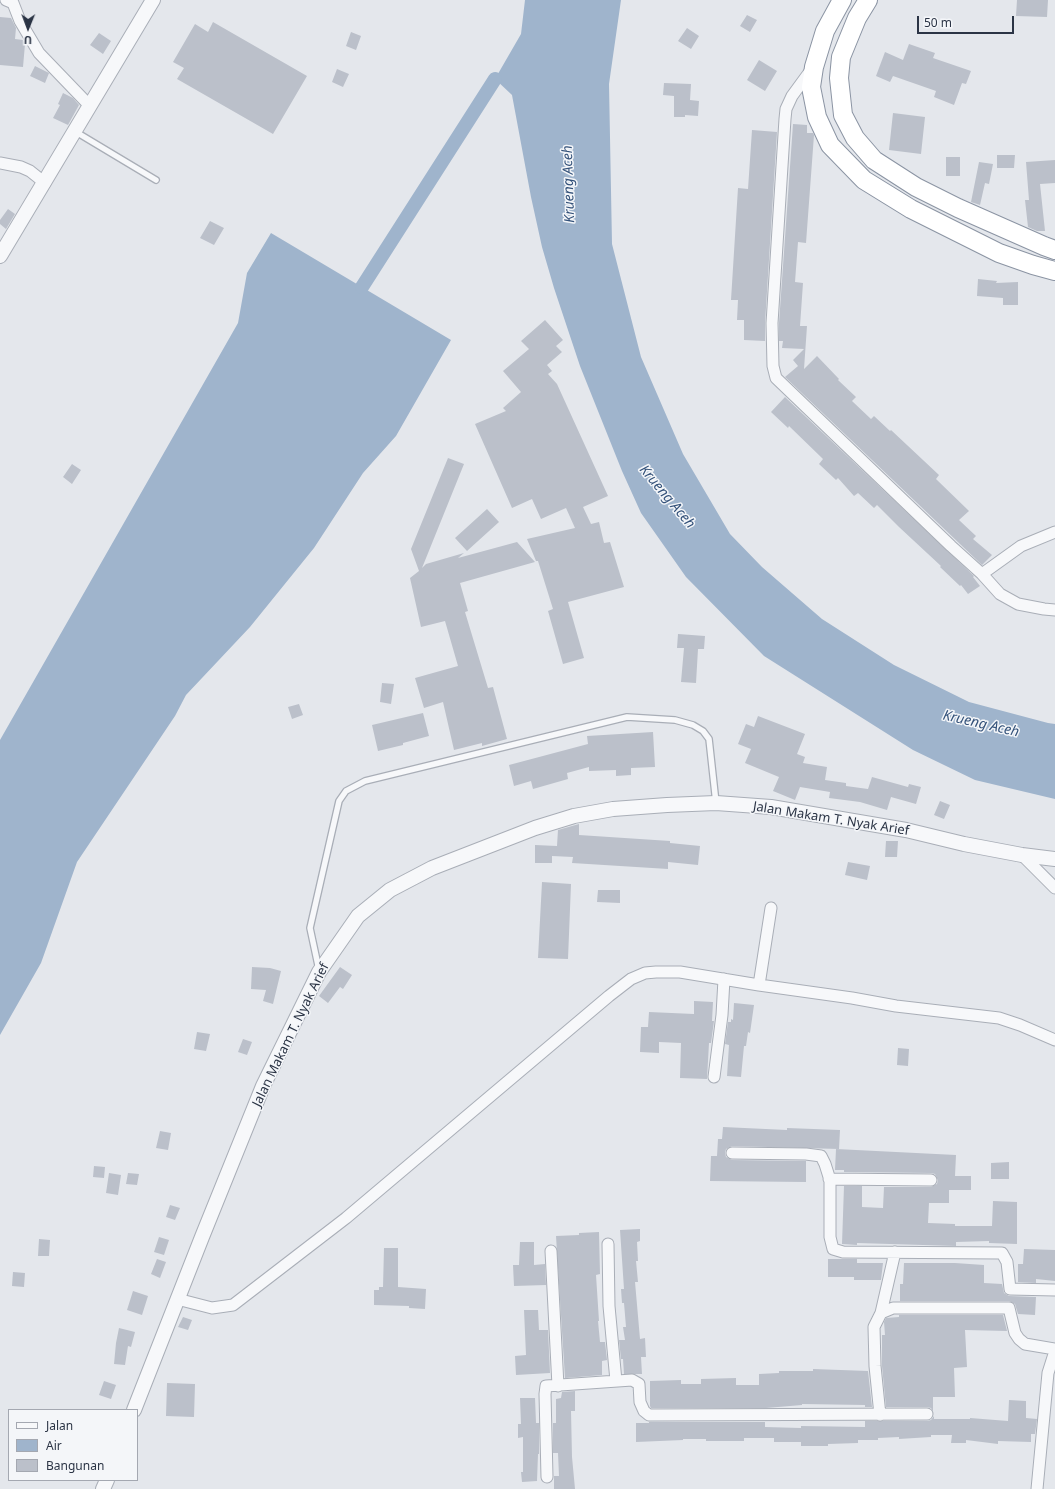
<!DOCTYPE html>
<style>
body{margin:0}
#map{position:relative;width:1055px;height:1489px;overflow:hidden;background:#e4e7ec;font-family:"Noto Sans",sans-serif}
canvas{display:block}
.legend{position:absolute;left:8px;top:1409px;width:130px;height:72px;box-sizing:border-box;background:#f4f6f9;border:1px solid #a4a8b1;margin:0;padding:5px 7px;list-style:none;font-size:12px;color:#2b3445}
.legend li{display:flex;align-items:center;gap:8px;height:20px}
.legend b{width:20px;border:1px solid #a4a8b1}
.north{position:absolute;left:8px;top:8px;width:40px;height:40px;-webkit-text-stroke:3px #f4f6f9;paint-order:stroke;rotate:181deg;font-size:11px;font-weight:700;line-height:16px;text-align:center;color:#2b3445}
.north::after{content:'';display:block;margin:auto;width:14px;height:18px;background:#2b3445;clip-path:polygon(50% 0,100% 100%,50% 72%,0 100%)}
.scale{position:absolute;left:917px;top:16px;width:97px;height:18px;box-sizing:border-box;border:2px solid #2b3445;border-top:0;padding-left:5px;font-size:12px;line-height:14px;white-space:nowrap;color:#2b3445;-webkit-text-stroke:3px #f4f6f9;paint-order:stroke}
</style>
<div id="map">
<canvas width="1055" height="1489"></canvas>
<ul class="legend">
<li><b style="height:5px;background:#f7f8fa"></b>Jalan</li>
<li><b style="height:11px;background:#9fb4cc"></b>Air</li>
<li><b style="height:11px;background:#bbc0ca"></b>Bangunan</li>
</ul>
<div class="north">U</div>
<div class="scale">50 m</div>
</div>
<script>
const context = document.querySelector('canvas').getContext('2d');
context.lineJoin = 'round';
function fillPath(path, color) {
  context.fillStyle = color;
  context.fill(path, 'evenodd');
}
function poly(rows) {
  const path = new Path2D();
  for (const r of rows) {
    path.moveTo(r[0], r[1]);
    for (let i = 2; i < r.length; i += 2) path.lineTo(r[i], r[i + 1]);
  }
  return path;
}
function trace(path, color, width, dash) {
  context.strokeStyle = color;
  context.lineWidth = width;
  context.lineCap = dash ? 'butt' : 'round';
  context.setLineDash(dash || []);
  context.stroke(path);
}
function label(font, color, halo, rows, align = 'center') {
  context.font = font + ' "Noto Sans",sans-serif';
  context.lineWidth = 3;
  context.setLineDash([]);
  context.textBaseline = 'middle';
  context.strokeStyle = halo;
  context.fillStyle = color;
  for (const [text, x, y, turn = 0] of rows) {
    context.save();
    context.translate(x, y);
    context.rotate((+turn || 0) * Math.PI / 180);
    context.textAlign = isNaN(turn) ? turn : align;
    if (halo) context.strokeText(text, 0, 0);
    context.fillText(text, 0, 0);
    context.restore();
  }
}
fillPath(poly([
 [525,0,621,0,609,84,612,244,641,357,683,454,730,534,762,567,822,619,894,665,969,702,1048,723,1055,724,1055,799,975,780,913,750,764,656,686,577,641,513,622,471,580,366,554,288,542,247,531,197,512,95,495,79,521,34],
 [271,233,451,340,396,436,363,473,314,548,250,627,186,695,175,716,77,862,41,963,0,1035,0,740,238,323,247,273]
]), '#9fb4cc');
trace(poly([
 [362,287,495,79]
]), '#9fb4cc', 14);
fillPath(poly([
 [1017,0,1048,0,1047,17,1016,16],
 [747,15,757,20,750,32,740,26],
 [0,17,11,18,16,28,15,39,23,40,25,44,23,67,0,65],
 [213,22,307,76,273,134,177,79,184,68,173,62,195,24,208,32],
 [687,28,699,36,691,49,678,41],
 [351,32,361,36,356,50,346,46],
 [99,33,111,41,103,54,90,45],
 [909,44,935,53,933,58,971,71,966,84,962,83,954,105,934,97,936,91,893,76,890,82,876,76,885,52,903,60],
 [759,60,777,71,765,91,747,80],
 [35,66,49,73,45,83,30,76],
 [337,69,349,74,343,87,332,82],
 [664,83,691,84,690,100,699,101,698,116,685,115,685,117,674,117,674,96,663,95],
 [63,93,73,98,79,105,68,125,53,118,60,105,58,104],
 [893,113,925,117,921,154,889,150],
 [793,124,807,125,807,133,813,133,814,135,806,243,798,242,795,282,803,283,800,326,807,326,804,369,817,356,839,379,838,380,856,397,852,401,871,419,874,416,890,431,891,430,939,475,936,479,969,511,959,520,976,536,973,539,992,555,982,565,785,377,798,366,793,360,804,349,782,348,783,341,779,341,779,323],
 [752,130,777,132,765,323,765,341,744,340,744,320,737,320,738,300,731,300,738,188,748,189],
 [997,155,1015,155,1014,168,997,168],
 [946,157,960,157,960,176,946,176],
 [1055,160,1055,183,1040,184,1045,231,1037,231,1028,227,1025,200,1029,200,1026,162],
 [979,162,993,164,989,184,985,183,980,205,971,202],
 [8,209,15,214,6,229,0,224,0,220],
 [210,221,224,228,214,245,200,238],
 [978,279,997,281,996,283,1018,282,1018,305,1003,305,1003,298,977,296],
 [545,320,563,340,556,346,562,352,547,365,552,371,548,374,557,384,608,496,583,507,591,524,599,522,604,543,610,542,624,587,568,602,584,658,563,664,548,611,553,609,538,561,536,561,527,539,575,528,566,508,541,519,532,499,512,508,475,424,506,411,503,408,521,392,503,371,529,349,521,341],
 [785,397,974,576,973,577,980,586,968,594,961,585,960,586,940,567,941,566,899,527,877,505,874,508,858,493,854,496,838,478,836,480,819,464,823,459,789,426,788,428,771,412],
 [448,458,464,464,422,568,426,564,464,553,458,558,517,542,535,562,460,583,468,611,465,612,488,688,493,687,507,739,482,746,482,743,454,750,443,702,424,708,415,678,458,666,445,621,421,627,410,578,419,571,411,549],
 [72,464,81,470,72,484,63,477],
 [487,509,499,522,467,551,455,538],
 [678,634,705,636,704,649,698,649,696,683,681,682,684,648,677,648],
 [382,683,394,684,391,704,380,702],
 [299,704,303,715,292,719,288,707],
 [423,713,429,736,403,743,403,745,378,751,372,725],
 [758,716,805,734,797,754,805,757,803,763,827,767,825,780,846,783,846,786,868,789,872,777,908,787,909,784,921,787,916,804,891,797,887,810,860,802,829,798,830,792,800,787,795,800,773,791,779,777,745,763,751,749,738,744,746,724,754,727],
 [653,732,655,767,631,768,631,775,616,776,616,770,589,771,589,767,567,773,568,779,533,789,531,781,514,786,509,765,588,744,587,736],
 [940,801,950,805,944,819,934,815],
 [579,824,579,835,670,841,670,843,700,846,698,865,668,862,668,869,572,863,573,857,552,856,552,863,535,863,535,845,557,846,558,830],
 [886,841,898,841,897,857,885,857],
 [848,862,870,866,867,880,845,875],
 [542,882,571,884,568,959,538,958],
 [598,890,620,890,620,903,597,902],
 [252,967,270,968,281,971,273,1004,263,1001,266,990,251,989],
 [340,967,352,975,343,989,340,987,328,1003,319,996],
 [694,1001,713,1002,712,1021,714,1021,711,1043,709,1043,707,1079,680,1078,681,1043,659,1042,659,1053,640,1052,641,1027,648,1027,649,1012,694,1014],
 [734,1003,754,1005,750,1033,748,1032,746,1046,744,1046,741,1077,727,1076,729,1045,725,1044,728,1022,731,1022,731,1019,733,1020],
 [197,1032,210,1034,206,1051,194,1049],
 [243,1039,252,1042,247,1055,238,1052],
 [898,1048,909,1049,908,1066,897,1065],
 [723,1127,787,1130,787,1128,840,1130,839,1149,732,1146,726,1149,725,1153,726,1157,732,1160,806,1161,806,1182,710,1181,711,1156,717,1156,718,1139,722,1139],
 [160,1131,171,1133,168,1150,156,1148],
 [836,1149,956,1155,955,1176,971,1176,971,1190,949,1190,949,1203,929,1203,928,1223,955,1224,955,1226,992,1226,993,1201,1017,1202,1017,1244,989,1243,989,1241,956,1242,956,1246,857,1243,857,1245,842,1244,844,1186,862,1186,862,1207,883,1208,884,1187,931,1187,937,1184,938,1180,935,1174,931,1173,844,1172,844,1170,835,1170],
 [1009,1162,1009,1179,991,1179,991,1163],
 [94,1166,105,1167,104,1178,93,1177],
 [109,1173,121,1175,118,1195,106,1193],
 [128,1173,139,1174,137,1185,126,1184],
 [170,1205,180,1208,175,1220,166,1217],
 [640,1229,640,1241,637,1242,638,1261,636,1261,638,1282,635,1282,640,1339,645,1338,646,1357,641,1357,642,1374,624,1374,623,1359,621,1359,619,1340,625,1340,623,1327,626,1327,624,1303,622,1303,621,1289,624,1289,620,1230],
 [599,1232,600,1274,596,1275,599,1321,598,1321,600,1342,605,1342,607,1360,602,1361,602,1375,565,1378,556,1236,579,1235,579,1233],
 [159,1237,169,1240,164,1255,154,1252],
 [39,1239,50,1240,49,1256,38,1256],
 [520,1242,534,1242,534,1265,545,1264,546,1285,514,1286,513,1265,519,1265],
 [384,1248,398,1248,398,1287,426,1289,425,1309,409,1308,409,1306,374,1305,374,1290,379,1290,379,1287,383,1287],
 [1024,1249,1055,1250,1055,1281,1036,1279,1036,1283,1018,1282,1018,1264,1023,1264],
 [157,1259,166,1262,160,1278,151,1274],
 [828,1259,857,1259,857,1263,883,1263,881,1280,854,1280,854,1277,828,1277],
 [904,1263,955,1263,984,1265,984,1283,1002,1284,1004,1293,1009,1296,1036,1297,1035,1315,1018,1314,1015,1304,1009,1301,900,1301,900,1284,903,1284],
 [13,1272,25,1273,24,1287,12,1286],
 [133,1291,148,1296,142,1315,127,1310],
 [524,1310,538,1310,539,1330,548,1330,550,1373,516,1375,515,1356,526,1355],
 [899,1315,1003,1315,1007,1331,965,1330,967,1367,954,1368,955,1397,933,1397,933,1412,931,1408,927,1407,886,1407,882,1366,882,1335,885,1335,884,1322,886,1318,899,1317],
 [183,1317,192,1320,188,1330,178,1327],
 [119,1328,135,1332,131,1347,128,1346,125,1365,114,1364,116,1343],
 [813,1369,868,1371,872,1407,865,1407,865,1405,802,1404,802,1405,766,1408,651,1408,650,1406,650,1381,681,1380,681,1384,701,1384,701,1379,736,1378,736,1385,759,1385,759,1374,779,1373,779,1371,813,1371],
 [104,1381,116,1385,111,1399,99,1395],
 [167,1383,195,1384,194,1417,166,1416],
 [575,1391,575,1411,571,1411,572,1457,575,1489,554,1489,554,1476,559,1476,558,1453,553,1453,553,1423,556,1423,556,1399,561,1398,562,1392],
 [520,1398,535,1398,536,1423,539,1423,539,1454,538,1454,537,1481,522,1482,521,1472,523,1472,523,1437,518,1438,518,1424,521,1424],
 [1009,1400,1026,1401,1026,1418,1037,1419,1035,1434,1031,1434,1031,1442,998,1441,998,1444,966,1440,966,1443,951,1443,952,1435,931,1435,931,1437,899,1439,899,1437,878,1438,878,1440,858,1440,858,1443,828,1444,828,1446,801,1446,801,1442,774,1442,774,1438,744,1438,744,1441,706,1441,706,1439,683,1439,683,1440,636,1442,636,1423,649,1423,649,1422,765,1422,765,1427,801,1428,801,1426,865,1427,865,1421,927,1421,931,1420,934,1416,934,1419,970,1419,970,1418,1008,1421]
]), '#bbc0ca');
const service = poly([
 [76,132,156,180],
 [319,970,310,928,339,801,346,791,365,781,627,717,675,720,693,725,703,731,709,739,716,803]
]);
const minor = poly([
 [6,0,13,3,20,21,39,53,89,105],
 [811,70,792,96,786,109,785,119,772,323,773,366,776,378,951,546,982,574,1000,594,1018,604,1044,609,1055,610],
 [0,163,21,167,30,171,45,183],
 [982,574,1021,546,1055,532],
 [1022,855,1055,888],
 [759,985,771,908],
 [714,1077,722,1015,724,979],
 [732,1153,806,1154,821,1156,825,1164,830,1180,830,1237,833,1249,843,1252,1002,1253,1007,1262,1010,1289,1055,1290],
 [829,1179,931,1180],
 [608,1244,609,1306,616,1381],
 [551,1251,558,1386],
 [177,1299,212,1308,233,1305,346,1218,609,996,631,979,645,973,656,972,680,972,759,985,852,998,896,1006,999,1018,1020,1025,1055,1040],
 [881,1313,895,1252],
 [880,1415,875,1366,874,1327,881,1313,893,1308,1009,1308,1015,1333,1019,1339,1025,1344,1055,1349],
 [547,1477,545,1394,546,1386,632,1380,639,1384,640,1402,644,1411,649,1415,927,1414],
 [1037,1489,1048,1373,1055,1351]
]);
const tertiary = poly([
 [0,256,153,0],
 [134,1410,202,1237,263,1086,319,972,358,916,390,890,432,868,535,828,574,816,613,809,667,805,716,803,771,807,906,830,964,844,1022,855,1055,859],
 [103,1489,107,1480]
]);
const trunk = poly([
 [842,0,825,31,814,67,811,87,817,117,830,145,864,180,911,209,999,253,1033,265,1055,271],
 [868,0,857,18,841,57,839,78,843,115,855,138,874,160,916,187,958,208,1044,246,1055,250]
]);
trace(service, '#a9aeb7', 8);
trace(minor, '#a9aeb7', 13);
trace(tertiary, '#a9aeb7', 16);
trace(trunk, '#8b94a3', 20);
trace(service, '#f7f8fa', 5.5);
trace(minor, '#f7f8fa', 11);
trace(tertiary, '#f7f8fa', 14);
trace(trunk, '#fff', 18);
label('13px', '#2b3445', '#f4f6f9', [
 ["Jalan Makam T. Nyak Arief",831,819,9],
 ["Jalan Makam T. Nyak Arief",291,1035,-64]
]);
label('italic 14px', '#34527a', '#f4f6f9', [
 ["Krueng Aceh",569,184,-92],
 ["Krueng Aceh",667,497,50],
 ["Krueng Aceh",981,724,13]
]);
</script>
